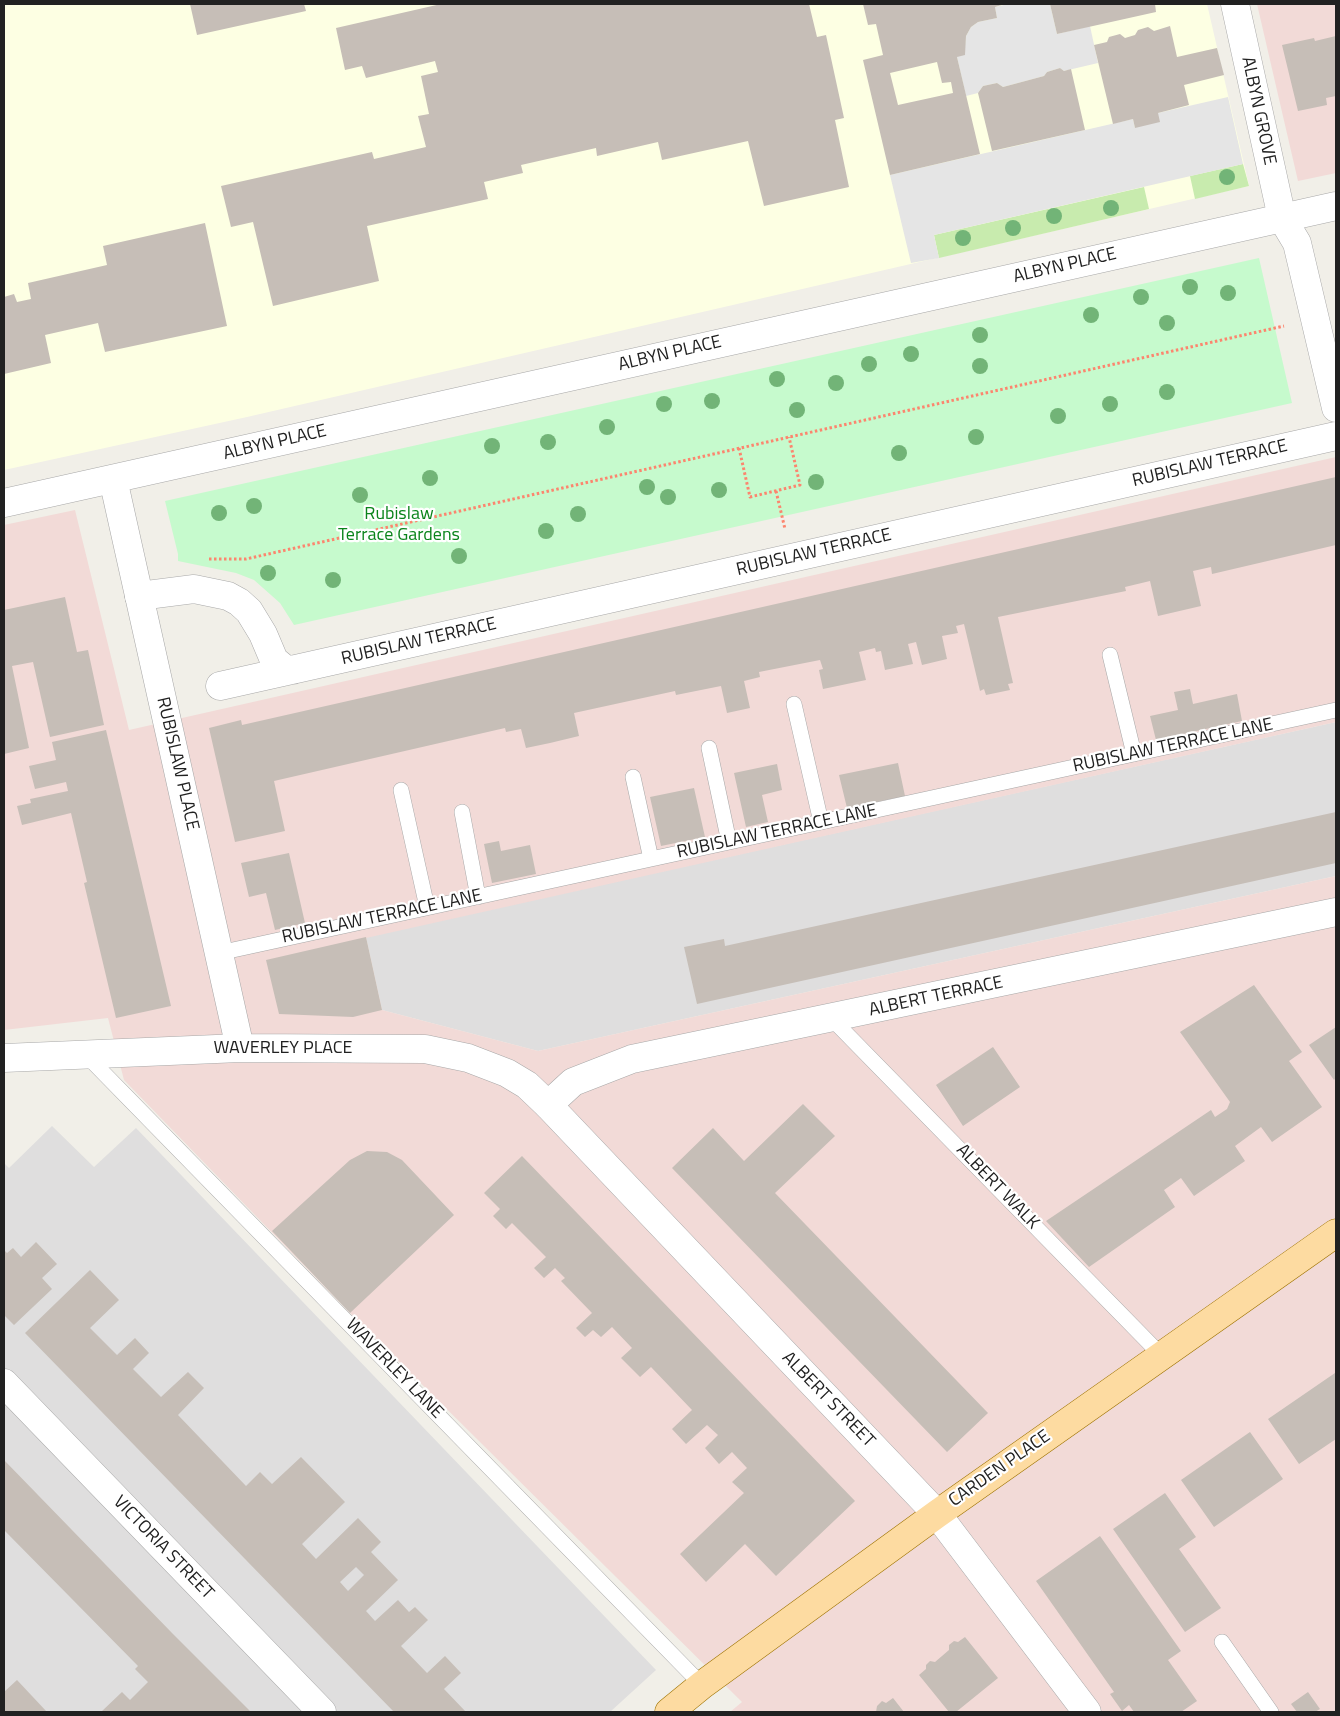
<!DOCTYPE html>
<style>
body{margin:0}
#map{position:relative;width:1340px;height:1716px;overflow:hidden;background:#f1efe8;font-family:"Titillium Web",sans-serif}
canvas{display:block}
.frame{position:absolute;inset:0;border:5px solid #212121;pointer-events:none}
</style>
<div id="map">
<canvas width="1340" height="1716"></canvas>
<div class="frame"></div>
</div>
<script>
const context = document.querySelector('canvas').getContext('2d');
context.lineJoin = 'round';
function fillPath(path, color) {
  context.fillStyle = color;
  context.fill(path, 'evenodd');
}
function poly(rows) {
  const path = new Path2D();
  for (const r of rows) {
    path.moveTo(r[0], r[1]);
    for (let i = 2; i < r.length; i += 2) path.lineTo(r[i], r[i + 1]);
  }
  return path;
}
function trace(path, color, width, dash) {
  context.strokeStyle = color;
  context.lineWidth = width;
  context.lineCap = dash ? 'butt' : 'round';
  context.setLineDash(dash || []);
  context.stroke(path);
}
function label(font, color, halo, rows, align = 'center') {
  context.font = font + ' "Titillium Web",sans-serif';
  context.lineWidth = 4.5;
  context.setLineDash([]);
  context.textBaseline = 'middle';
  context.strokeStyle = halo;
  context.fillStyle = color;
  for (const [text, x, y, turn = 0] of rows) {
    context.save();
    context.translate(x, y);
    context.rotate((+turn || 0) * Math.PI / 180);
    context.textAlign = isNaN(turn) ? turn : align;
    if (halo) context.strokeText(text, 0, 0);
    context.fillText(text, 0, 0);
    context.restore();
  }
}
fillPath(poly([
 [1336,722,1336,876,538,1051,382,1010,366,937],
 [52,1126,94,1167,136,1128,656,1670,610,1712,4,1712,4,1163,9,1168]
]), '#dfdede');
fillPath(poly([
 [1257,4,1336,4,1336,173,1298,181],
 [1336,457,1336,722,366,938,382,1010,538,1051,1336,876,1335,1712,730,1712,742,1702,350,1313,124,1080,108,1018,4,1030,4,525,75,510,129,730]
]), '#f2dad7');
fillPath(poly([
 [4,4,1207,4,1249,186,247,417,4,470]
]), '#fdffe3');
fillPath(poly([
 [1243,164,1249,186,1195,199,1190,176],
 [1144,187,1149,209,939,258,934,235]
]), '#c8ebae');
fillPath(poly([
 [1259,258,1292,403,294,625,280,603,254,580,236,573,178,561,178,554,165,501]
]), '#c6facd');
fillPath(poly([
 [1008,4,1050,4,1057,34,1090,26,1098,63,1064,71,1060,68,1047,72,1044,76,1003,87,997,83,983,86,978,93,966,96,957,57,965,45,966,36,971,27,978,22,997,18,995,7],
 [1228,97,1243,164,934,235,939,258,911,263,890,175,1133,119,1135,128,1158,113]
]), '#e5e5e5');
fillPath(poly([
 [190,4,304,4,306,11,197,35],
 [441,4,809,4,817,37,826,35,844,118,835,120,849,187,764,206,748,141,662,160,658,142,597,156,596,148,521,165,523,173,484,182,488,199,367,226,379,281,273,306,253,222,231,227,221,186,372,152,374,159,426,147,418,116,429,114,421,76,438,72,435,61,366,78,362,66,345,70,336,28],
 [863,4,1005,4,995,7,997,18,978,22,971,27,966,36,965,55,957,57,980,154,890,175,863,60,883,55,876,24,868,25],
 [937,62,942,83,951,82,953,93,898,105,890,73],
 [1050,4,1155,4,1156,12,1057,34],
 [1170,26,1177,57,1217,48,1224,75,1184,85,1189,105,1158,113,1160,122,1135,128,1133,119,1113,124,1094,45,1107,42,1109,37,1120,34,1125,38,1135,35,1138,30,1148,27,1154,31],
 [1336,36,1336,96,1326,98,1327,105,1298,111,1282,45,1314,38,1315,41],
 [1060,68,1064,71,1071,69,1085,130,992,151,978,93,983,86,997,83,1003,87,1044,76,1047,72],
 [205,223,227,326,105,352,98,323,45,335,51,363,4,374,4,297,14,294,17,302,31,299,28,283,107,265,103,246],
 [1336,477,1336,545,1212,574,1211,567,1193,571,1201,606,1158,616,1150,581,1125,587,1126,591,998,617,1013,683,1008,684,1010,690,986,695,984,689,980,691,964,624,956,626,958,633,942,636,947,659,922,665,916,642,908,644,913,664,885,670,881,651,876,652,875,648,859,652,866,680,823,689,819,670,823,669,820,660,759,672,760,677,744,681,750,708,727,713,721,686,676,695,675,691,574,713,579,736,550,743,526,748,521,729,506,732,505,728,274,781,285,831,235,842,209,728,241,720,242,725],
 [65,597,77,652,88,650,104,725,50,737,33,662,12,666,29,748,4,754,4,610],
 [1190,689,1193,704,1237,694,1242,721,1156,740,1150,716,1178,710,1174,692],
 [106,730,171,1006,116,1018,84,883,87,882,71,813,22,825,17,806,31,803,30,799,68,791,66,782,35,789,29,766,56,760,52,742],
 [898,763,905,796,847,808,839,775],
 [777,764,782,790,762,795,768,822,746,827,734,773],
 [694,788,705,837,661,846,650,797],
 [1336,812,1336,863,697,1004,684,947,724,939,725,946],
 [499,841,501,851,530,845,536,874,492,883,484,844],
 [289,853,305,923,275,930,266,893,249,897,241,863],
 [366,937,382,1010,353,1017,279,1014,266,960],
 [1254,985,1302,1052,1289,1061,1322,1107,1272,1142,1261,1127,1235,1146,1245,1161,1194,1196,1181,1178,1164,1190,1175,1207,1089,1267,1046,1221,1211,1110,1215,1117,1227,1109,1230,1102,1180,1032],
 [1336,1027,1336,1078,1334,1080,1309,1045],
 [993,1047,1020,1087,963,1126,936,1085],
 [803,1104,835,1136,775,1193,988,1413,947,1452,672,1168,713,1128,744,1161],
 [367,1151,387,1152,402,1160,454,1215,350,1313,272,1231,350,1160],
 [522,1156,855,1501,776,1576,745,1544,706,1582,680,1554,744,1493,732,1482,747,1468,732,1452,719,1464,705,1448,718,1435,707,1425,686,1444,672,1429,692,1410,651,1367,640,1377,621,1358,632,1348,612,1327,601,1337,593,1330,585,1337,576,1328,592,1313,561,1281,565,1278,555,1268,544,1278,534,1268,546,1257,512,1223,506,1229,493,1216,500,1209,484,1193],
 [36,1242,57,1264,42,1278,52,1289,14,1325,4,1315,4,1250,7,1253,13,1248,21,1257],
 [90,1270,119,1300,90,1328,117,1355,135,1338,149,1353,133,1369,161,1397,188,1372,204,1388,178,1415,246,1486,260,1472,272,1484,301,1457,345,1502,302,1544,316,1559,358,1518,381,1542,371,1552,398,1580,366,1611,375,1621,398,1600,409,1612,415,1607,428,1620,401,1646,427,1673,445,1656,461,1673,444,1689,466,1712,394,1712,25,1333],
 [356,1567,364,1575,348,1591,340,1582],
 [1335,1373,1336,1439,1299,1464,1268,1419],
 [1250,1432,1283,1479,1214,1527,1181,1480],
 [4,1460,172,1633,251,1712,101,1712,122,1692,130,1700,148,1682,135,1669,138,1666,4,1530],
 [1165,1493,1196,1537,1179,1549,1221,1608,1185,1632,1113,1529],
 [1100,1536,1181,1651,1168,1660,1197,1701,1181,1712,1134,1712,1129,1705,1122,1711,1110,1694,1114,1692,1036,1581],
 [965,1637,998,1678,956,1712,949,1712,919,1675,926,1669,926,1665,930,1661,935,1662,949,1650,949,1645,954,1641,958,1642],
 [17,1680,47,1712,4,1712,4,1692],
 [1308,1692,1320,1709,1315,1712,1297,1712,1291,1704],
 [893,1698,904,1712,876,1712,877,1706,882,1701,886,1703]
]), '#c6beb7');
const service = poly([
 [1110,655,1134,754],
 [794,704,821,822],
 [709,748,729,842],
 [633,777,651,859],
 [401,790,427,907],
 [462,812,478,897],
 [219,953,1336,710],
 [832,1019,1161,1355],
 [85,1054,702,1685],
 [1222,1642,1271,1712]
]);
const minor = poly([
 [1235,4,1282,218,1297,243,1336,408],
 [139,596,194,589,228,596,239,602,249,611,263,634,274,660,285,669,293,670],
 [220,686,1336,436],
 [548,1105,573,1082,632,1059,1336,912],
 [4,1383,322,1712]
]);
const tertiary = poly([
 [113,479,240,1048],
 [4,503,1336,206],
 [4,1058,240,1048,425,1049,468,1058,507,1073,527,1085,548,1105,937,1514,1087,1712]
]);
const primary = poly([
 [669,1712,702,1685,937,1514,1336,1233]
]);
trace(service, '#a8a8a8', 16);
trace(minor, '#a8a8a8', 29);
trace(tertiary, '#a8a8a8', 29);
trace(primary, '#9e7300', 29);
trace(poly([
 [739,448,750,497,800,485,789,437],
 [776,491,785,529],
 [209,559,246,559,1284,326]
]), '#fc856e', 3, [2.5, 2.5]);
trace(service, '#fff', 15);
trace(minor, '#fff', 28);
trace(tertiary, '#fff', 28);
trace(primary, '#fddba1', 28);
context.fillStyle = '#72b477';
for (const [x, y] of [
 [1227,177],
 [1111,208],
 [1054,216],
 [1013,228],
 [963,238],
 [1190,287],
 [1228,293],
 [1141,297],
 [1091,315],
 [1167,323],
 [980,335],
 [911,354],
 [869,364],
 [980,366],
 [777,379],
 [836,383],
 [1167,392],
 [712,401],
 [664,404],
 [1110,404],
 [797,410],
 [1058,416],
 [607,427],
 [976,437],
 [548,442],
 [492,446],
 [899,453],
 [430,478],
 [816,482],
 [647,487],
 [719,490],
 [360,495],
 [668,497],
 [254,506],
 [219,513],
 [578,514],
 [546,531],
 [459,556],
 [268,573],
 [333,580]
]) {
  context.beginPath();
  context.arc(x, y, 8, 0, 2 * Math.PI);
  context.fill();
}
label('18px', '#212121', '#fff', [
 ["ALBYN GROVE",1258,111,78],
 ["ALBYN PLACE",1065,266,-13],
 ["ALBYN PLACE",670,354,-13],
 ["ALBYN PLACE",275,443,-13],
 ["RUBISLAW TERRACE",1210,464,-13],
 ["RUBISLAW TERRACE",814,553,-13],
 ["RUBISLAW TERRACE",419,642,-13],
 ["RUBISLAW TERRACE LANE",1173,746,-12],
 ["RUBISLAW PLACE",177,764,77],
 ["RUBISLAW TERRACE LANE",777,832,-12],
 ["RUBISLAW TERRACE LANE",382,917,-12],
 ["ALBERT TERRACE",936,997,-12],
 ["WAVERLEY PLACE",283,1049],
 ["ALBERT WALK",997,1187,46],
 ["WAVERLEY LANE",394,1369,46],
 ["ALBERT STREET",828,1400,46],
 ["CARDEN PLACE",1000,1469,-35],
 ["VICTORIA STREET",163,1548,46]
]);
label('18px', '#0a841b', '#fff', [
 ["Rubislaw",399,515],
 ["Terrace Gardens",399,536]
]);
</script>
